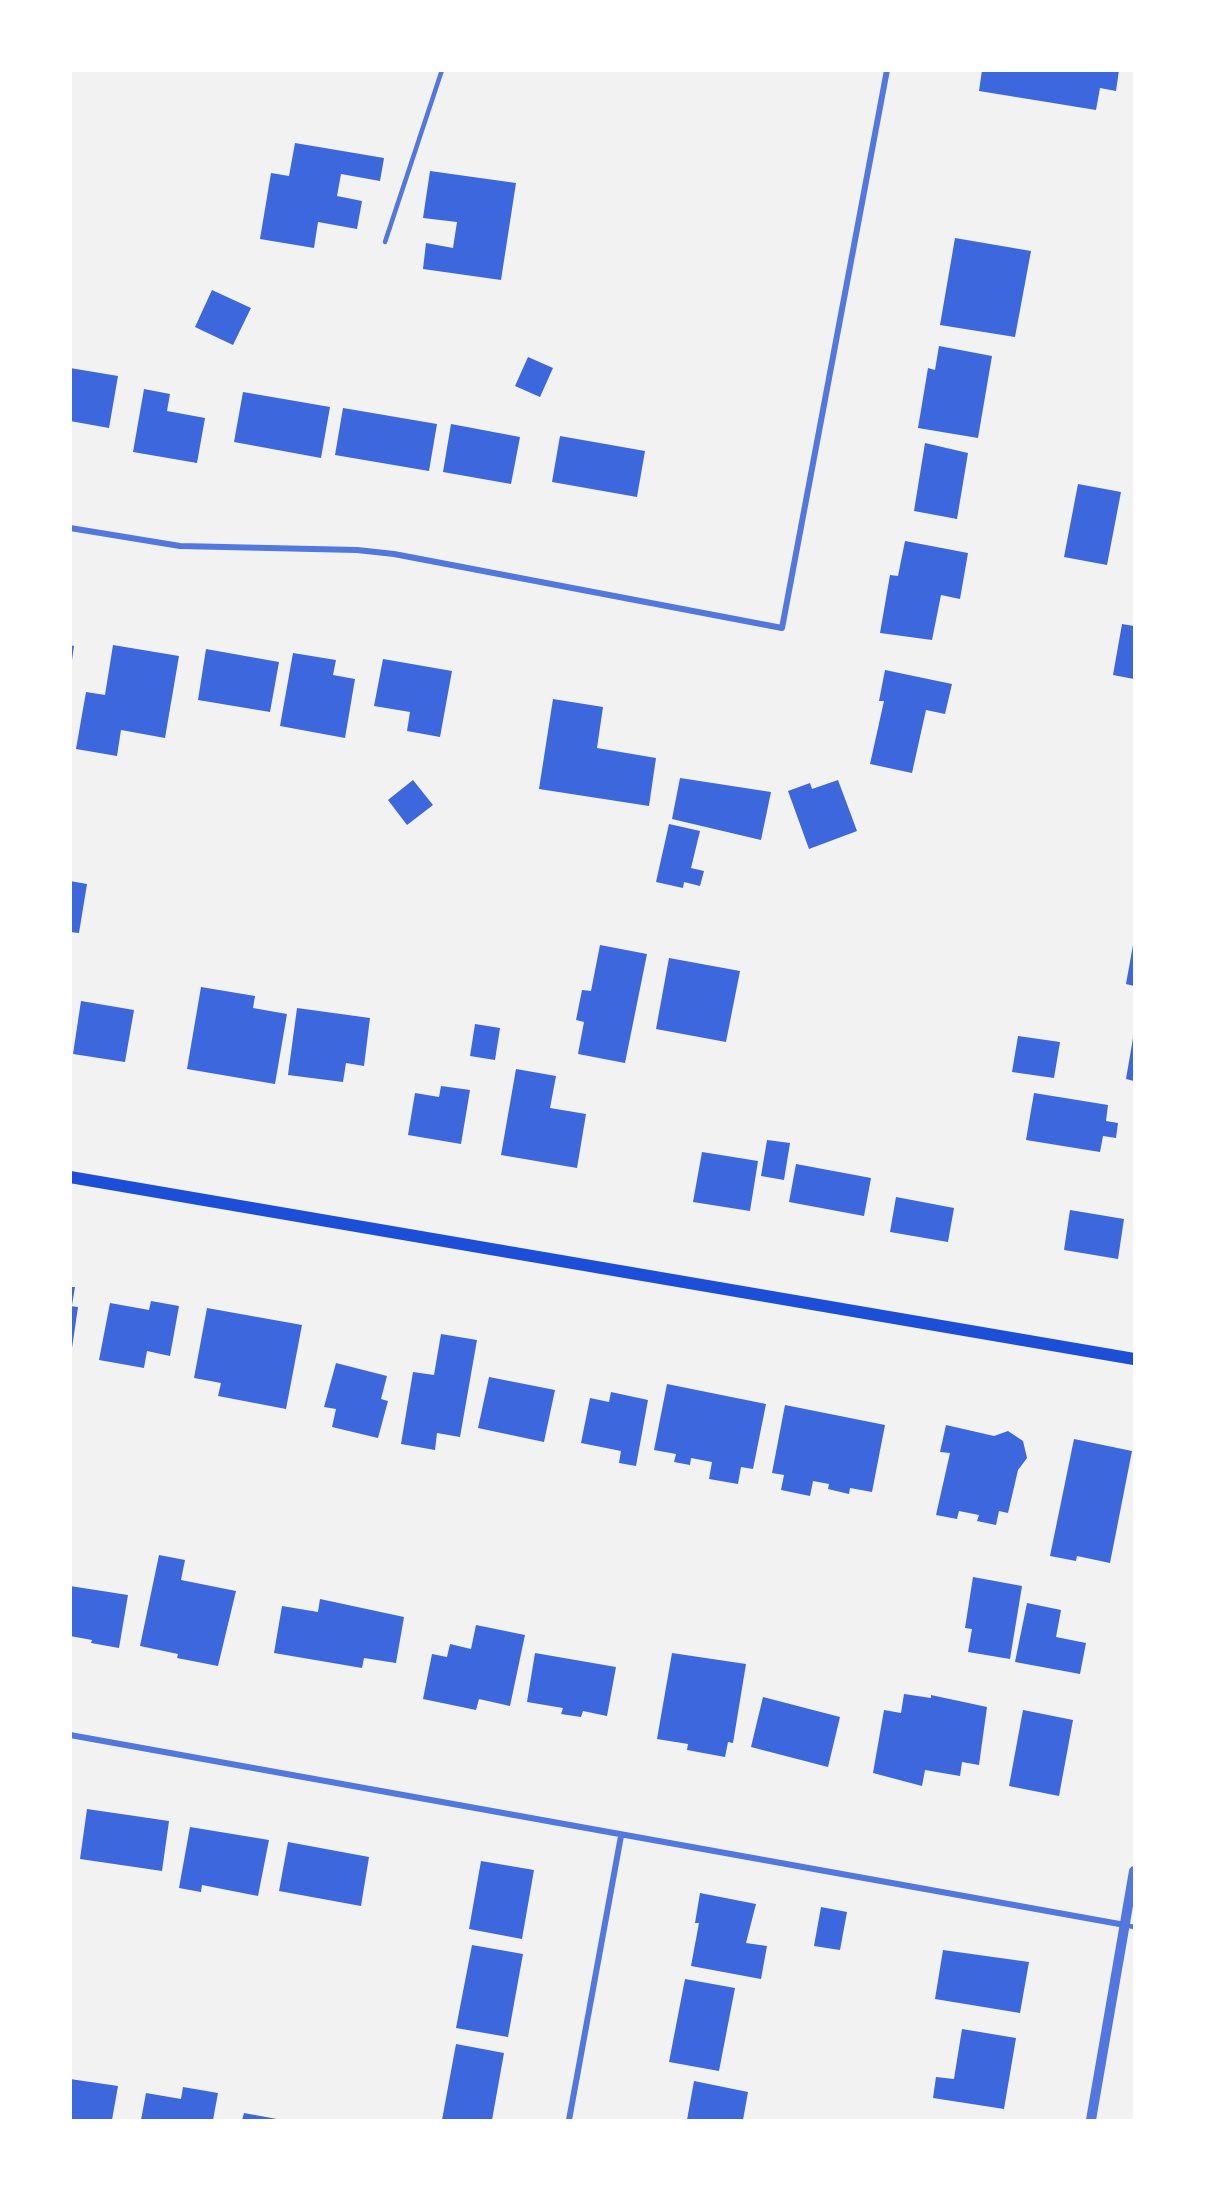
<!DOCTYPE html>
<style>
body{margin:0}
#map{position:relative;width:1205px;height:2191px;overflow:hidden;background:#f2f2f2;font-family:"Alegreya Sans",sans-serif}
canvas{display:block}
.frame{position:absolute;inset:0;border:72px solid #fff;pointer-events:none}
</style>
<div id="map">
<canvas width="1205" height="2191"></canvas>
<div class="frame"></div>
</div>
<script>
const context = document.querySelector('canvas').getContext('2d');
context.lineJoin = 'round';
function fillPath(path, color) {
  context.fillStyle = color;
  context.fill(path, 'evenodd');
}
function poly(rows) {
  const path = new Path2D();
  for (const r of rows) {
    path.moveTo(r[0], r[1]);
    for (let i = 2; i < r.length; i += 2) path.lineTo(r[i], r[i + 1]);
  }
  return path;
}
function trace(path, color, width, dash) {
  context.strokeStyle = color;
  context.lineWidth = width;
  context.lineCap = dash ? 'butt' : 'round';
  context.setLineDash(dash || []);
  context.stroke(path);
}
fillPath(poly([
 [982,70,1119,70,1116,91,1100,88,1096,110,979,91],
 [295,143,384,158,380,181,341,174,337,196,362,201,357,229,318,222,314,248,260,239,271,173,289,176],
 [430,171,516,183,501,280,423,269,426,243,453,248,457,222,423,218],
 [955,238,1031,251,1015,337,940,325],
 [212,290,251,308,233,345,195,327],
 [939,346,992,356,978,438,918,428,928,368,935,370],
 [528,357,553,368,540,397,515,386],
 [70,368,118,376,109,428,70,421],
 [144,389,170,394,167,411,205,418,197,463,133,452],
 [243,392,330,407,321,458,234,442],
 [343,408,437,424,429,471,335,455],
 [451,424,520,437,511,484,443,472],
 [560,436,645,451,637,497,552,482],
 [925,443,968,453,957,519,914,511],
 [1078,484,1121,492,1107,565,1064,557],
 [905,541,968,553,960,599,941,595,932,640,880,633,890,575,898,576],
 [1122,624,1134,626,1134,679,1113,675],
 [70,645,74,646,72,660,70,660],
 [113,645,179,656,165,738,121,730,117,756,76,749,86,692,105,695],
 [206,649,279,662,270,712,198,700],
 [293,653,336,660,333,675,355,679,345,738,280,726],
 [383,659,452,671,440,737,407,731,410,712,374,706],
 [885,670,952,684,945,714,926,710,912,773,870,764,884,701,879,701],
 [553,699,603,707,597,748,656,758,649,806,539,789],
 [680,778,771,792,761,840,672,819],
 [413,780,433,805,407,825,388,800],
 [838,780,857,831,809,849,788,791,810,783,812,789],
 [669,824,700,831,691,868,704,871,700,886,684,882,683,888,656,882],
 [70,881,87,884,79,933,70,932],
 [600,945,647,954,625,1063,578,1054,584,1022,576,1020,582,990,591,991],
 [1133,945,1134,945,1134,986,1126,984],
 [669,958,740,971,726,1042,656,1029],
 [201,987,255,996,253,1008,287,1014,275,1084,187,1069],
 [81,1001,134,1010,125,1062,73,1054],
 [297,1008,370,1018,364,1066,346,1063,343,1082,288,1075],
 [475,1024,500,1028,495,1060,470,1056],
 [1018,1036,1060,1042,1054,1078,1012,1072],
 [1133,1038,1134,1038,1134,1081,1126,1079],
 [516,1069,556,1076,550,1108,586,1114,577,1168,501,1155],
 [441,1086,470,1090,461,1144,408,1135,415,1093,439,1097],
 [1034,1093,1108,1105,1106,1121,1118,1123,1116,1138,1103,1136,1100,1152,1026,1140],
 [767,1140,790,1143,784,1180,761,1176],
 [702,1152,758,1161,750,1211,693,1202],
 [796,1164,871,1178,864,1216,789,1202],
 [896,1197,954,1208,948,1242,890,1232],
 [1070,1210,1124,1219,1118,1259,1064,1250],
 [70,1287,75,1287,72,1305,70,1305],
 [151,1301,179,1306,170,1356,147,1351,144,1368,99,1360,110,1303,149,1310],
 [70,1306,78,1307,72,1348,70,1347],
 [207,1308,302,1325,286,1409,218,1396,221,1383,194,1378],
 [441,1334,477,1340,460,1437,437,1433,435,1450,401,1444,413,1372,434,1375],
 [336,1363,387,1376,381,1399,388,1401,378,1438,332,1427,336,1409,324,1407],
 [489,1377,555,1390,544,1442,478,1428],
 [667,1384,766,1404,753,1469,741,1467,738,1484,709,1479,712,1462,691,1458,690,1465,674,1462,676,1454,654,1450],
 [611,1392,648,1400,636,1466,619,1463,621,1451,581,1443,590,1398,609,1402],
 [785,1405,885,1425,872,1492,850,1488,849,1494,828,1489,829,1484,813,1481,810,1496,781,1490,784,1475,772,1473],
 [946,1425,994,1436,1008,1431,1023,1441,1027,1458,1018,1470,1008,1513,999,1511,996,1525,977,1521,979,1515,959,1511,957,1519,936,1515,950,1453,940,1452],
 [1074,1439,1132,1451,1110,1563,1077,1556,1076,1561,1050,1556],
 [159,1555,185,1560,181,1580,236,1591,218,1666,177,1658,178,1654,140,1646],
 [973,1577,1022,1586,1010,1659,968,1652,972,1629,965,1628],
 [70,1586,128,1595,119,1648,91,1643,92,1640,70,1636],
 [320,1599,404,1617,396,1663,364,1658,362,1668,274,1653,282,1606,318,1612],
 [1027,1603,1061,1610,1056,1637,1086,1643,1080,1674,1015,1662],
 [476,1625,525,1635,510,1706,479,1699,476,1710,423,1699,432,1654,447,1657,450,1644,471,1649],
 [535,1653,616,1667,607,1716,583,1711,581,1717,561,1714,563,1708,527,1702],
 [672,1653,746,1664,733,1743,728,1742,725,1757,687,1750,688,1744,657,1739],
 [904,1694,931,1698,931,1695,987,1707,979,1765,962,1762,960,1776,925,1770,922,1786,873,1773,884,1710,901,1713],
 [763,1697,840,1717,828,1767,751,1747],
 [1023,1710,1073,1720,1059,1796,1009,1786],
 [87,1809,169,1821,162,1871,80,1859],
 [190,1827,269,1840,258,1896,202,1885,201,1892,179,1888],
 [288,1842,369,1857,361,1906,279,1891],
 [481,1861,534,1870,522,1939,469,1929],
 [700,1893,756,1904,746,1943,767,1946,761,1979,691,1966,699,1923,695,1923],
 [821,1907,847,1912,840,1950,814,1946],
 [472,1945,523,1954,508,2037,456,2028],
 [943,1950,1029,1962,1020,2013,935,1999],
 [685,1979,735,1988,719,2071,669,2062],
 [962,2029,1016,2038,1004,2109,933,2098,936,2077,954,2079],
 [456,2044,504,2053,492,2120,442,2120],
 [70,2079,118,2086,112,2120,70,2120],
 [694,2081,748,2092,743,2120,687,2120],
 [183,2087,218,2093,213,2120,141,2120,146,2093,181,2099],
 [244,2113,277,2119,277,2120,242,2120]
]), '#3d67dc');
trace(poly([
 [385,242,442,70],
 [1125,1925,1134,1927]
]), '#5277de', 4.5);
trace(poly([
 [70,528,180,546,357,550,394,554,782,628,887,70],
 [70,1735,1125,1925],
 [569,2120,621,1836]
]), '#5277de', 6);
trace(poly([
 [1091,2120,1134,1871]
]), '#5277de', 10);
trace(poly([
 [70,1177,1134,1359]
]), '#1d4ed8', 12);
</script>
